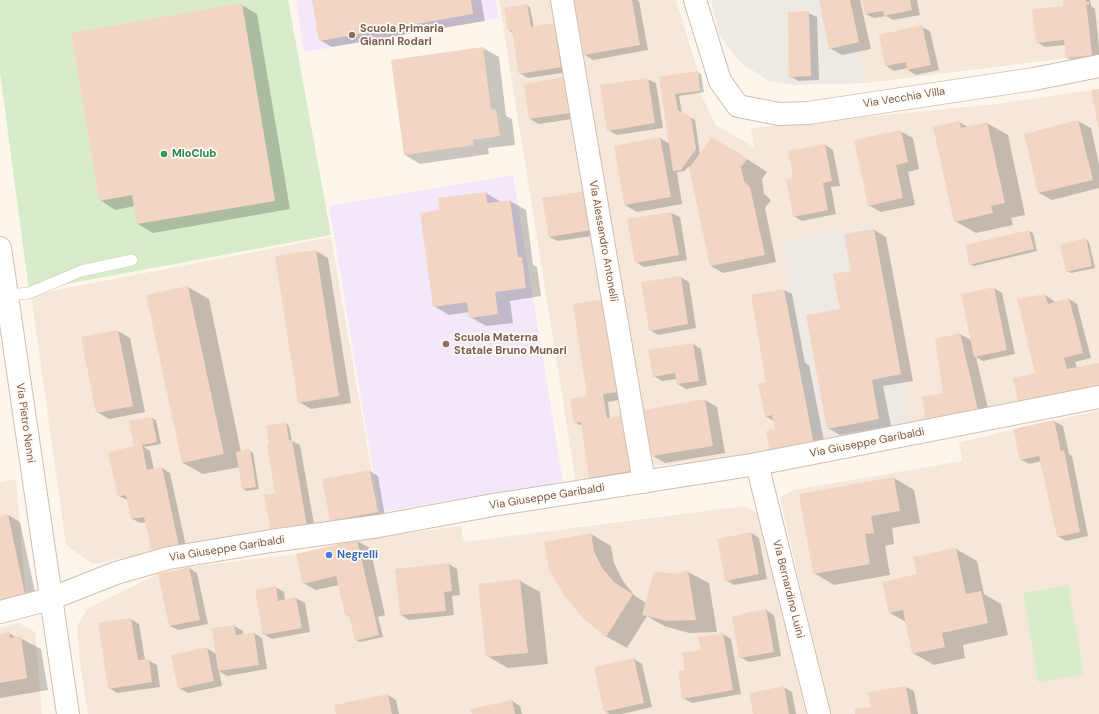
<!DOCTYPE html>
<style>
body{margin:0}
canvas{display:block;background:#fdf6ec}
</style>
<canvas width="1099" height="714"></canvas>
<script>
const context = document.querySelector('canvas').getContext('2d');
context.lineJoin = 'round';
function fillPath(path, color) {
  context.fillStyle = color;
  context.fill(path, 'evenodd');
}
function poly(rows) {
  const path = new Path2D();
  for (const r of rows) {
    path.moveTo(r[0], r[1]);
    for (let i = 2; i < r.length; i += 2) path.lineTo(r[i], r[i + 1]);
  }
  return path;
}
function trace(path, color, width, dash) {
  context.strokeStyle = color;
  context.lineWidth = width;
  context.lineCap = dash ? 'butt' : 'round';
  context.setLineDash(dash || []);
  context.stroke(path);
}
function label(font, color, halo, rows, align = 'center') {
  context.font = font + ' "DM Sans",sans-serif';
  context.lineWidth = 3.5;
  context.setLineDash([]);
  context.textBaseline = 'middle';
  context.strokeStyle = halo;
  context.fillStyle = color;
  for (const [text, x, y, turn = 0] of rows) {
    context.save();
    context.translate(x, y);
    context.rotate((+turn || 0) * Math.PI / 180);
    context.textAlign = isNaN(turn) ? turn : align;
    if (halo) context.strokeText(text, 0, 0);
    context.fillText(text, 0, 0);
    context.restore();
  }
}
fillPath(poly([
 [499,0,556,0,636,474,576,483],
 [569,0,676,0,698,71,700,91,715,125,754,147,751,128,997,104,1099,89,1099,389,911,425,874,229,866,225,782,243,788,278,784,289,814,445,764,455,653,466,647,464],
 [850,0,1099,0,1099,54,867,83],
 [331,237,379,514,269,534,222,538,93,564,66,545,31,295],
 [1099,411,1099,714,830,714,780,498,793,490,962,461,959,442],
 [16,479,26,599,0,605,0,482],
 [745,506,761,515,806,714,88,714,80,663,77,626,88,608,158,574,189,567,296,554,357,540,461,526,464,542],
 [19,623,35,632,42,714,0,714,0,627]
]), '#f5e8da');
fillPath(poly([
 [711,0,850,0,867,83,793,85,769,81,741,63,729,49,719,34],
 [866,225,874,229,911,425,814,445,784,289,788,278,782,242]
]), '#efe9e4');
fillPath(poly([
 [296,0,496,0,499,18,304,52],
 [513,175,563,482,380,512,329,206]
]), '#f3e8fa');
fillPath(poly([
 [0,0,288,0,331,235,29,291,0,73],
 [1068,585,1084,674,1038,682,1023,593]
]), '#d8ecc9');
fillPath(poly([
 [313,0,481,0,485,21,332,47,320,40],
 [575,0,637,0,639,1,648,50,593,60,585,55],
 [820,0,860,0,871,49,842,55,830,48],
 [863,0,917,0,920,15,893,20,886,16,874,18,866,14],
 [1064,0,1090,0,1091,6,1095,9,1099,47,1099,60,1075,62,1067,58,1065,45,1045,47,1037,42,1066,7],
 [1089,2,1089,4,1068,6,1068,4],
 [242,5,257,14,290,209,153,233,138,224,135,206,115,210,100,200],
 [526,5,530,7,534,28,554,24,562,29,569,72,528,78,519,73,513,33,508,30],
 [808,13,817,17,819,80,798,81,790,76],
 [922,27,930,31,939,70,916,75,908,70,908,68,894,71,886,66],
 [483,48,499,57,506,116,512,119,515,145,488,148,489,154,420,164,405,155],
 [697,72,701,74,704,92,679,96,682,113,695,120,700,155,733,150,767,172,762,179,764,194,771,200,765,208,776,262,723,273,711,266,689,166,685,171,677,172,682,204,637,212,625,205,660,138,670,144,660,77],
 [647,79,656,83,663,128,617,135,608,130],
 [572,83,578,118,539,124,530,119],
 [1078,121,1091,128,1099,164,1099,188,1052,200,1039,193],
 [959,122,968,127,987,123,1008,135,1025,215,1011,218,1013,225,976,233,955,221],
 [900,131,913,138,919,169,908,172,915,205,881,212,868,205],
 [825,145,833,150,840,186,831,187,836,214,802,221,794,216,794,178],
 [486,193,501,202,510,201,526,210,533,265,537,267,541,296,510,301,513,323,486,326,470,317,469,312,449,315,434,306,441,211],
 [544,199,599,235,558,241,549,237],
 [671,213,680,217,687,260,644,267,636,262,628,220],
 [874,230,886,237,913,381,883,386,891,426,840,435,828,428,841,310,853,271],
 [1029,231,1033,233,1037,251,974,266,970,264],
 [1086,239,1089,242,1095,268,1071,273,1067,271],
 [316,251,328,258,351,403,311,409,299,402],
 [680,277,689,282,696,328,658,335,650,330],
 [188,287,209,299,241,452,249,450,253,453,259,489,247,491,243,489,240,467,203,474,183,463],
 [994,288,1002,293,1015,354,983,361,976,357,990,417,944,394,936,340,960,334,971,340],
 [784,290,792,294,805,363,809,365,826,451,776,430,774,421,765,416,768,383],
 [1045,295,1057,303,1069,299,1077,304,1091,358,1075,362,1077,368,1099,364,1099,398,1032,408,1019,401,1014,378,1037,374,1019,300],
 [1077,392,1077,394,1028,402,1028,400],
 [574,304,630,398,608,402,610,419,639,476,598,482,590,477,582,424,579,425,575,422,590,397],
 [118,331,130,338,145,412,109,419,97,412],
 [693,344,701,349,707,385,686,389,678,384,677,379,662,381,654,376],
 [705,400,717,407,725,453,665,463,653,456],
 [152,418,156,420,161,444,144,447,150,451,154,470,162,468,170,473,187,551,161,556,147,522,141,523,132,519,129,501,119,496,137,447],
 [1054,421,1063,426,1069,454,1072,456,1088,536,1066,541,1058,536,1042,461,1029,464,1020,459,1014,430],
 [286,423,289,426,292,441,300,445,315,530,280,537,271,444],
 [370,471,378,476,385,517,339,525,331,520],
 [894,478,914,490,920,523,892,528,894,544,885,546,890,575,834,585,814,573],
 [8,515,20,522,38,606,0,614,0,517],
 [751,533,759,538,767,579,734,585,726,580],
 [591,534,611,546,614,563,623,581,635,596,646,603,675,575,688,572,709,583,717,632,689,633,664,626,647,616,627,648,607,637,585,618],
 [357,541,370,548,385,615,378,617,383,637,360,642,356,640,351,617,346,614,339,585,316,590,303,583,297,555],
 [956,549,977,561,984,594,1001,604,1008,635,963,645,965,658,934,665,913,653,906,622,890,613,918,575],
 [449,564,457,569,460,595,452,596,454,615,409,620,401,615,396,570],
 [189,568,197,573,208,624,178,630,170,626],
 [520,581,540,592,548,664,508,668,487,656],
 [275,587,284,592,285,600,296,598,305,603,310,632,272,639,264,634],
 [766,610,774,615,781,656,749,662,740,657],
 [131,619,139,624,145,660,148,660,157,665,160,687,117,693,109,688],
 [234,626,243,631,243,635,254,633,262,638,267,669,227,676,219,671,222,686,188,693,179,688,207,648,216,654,213,629],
 [9,633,17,638,20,638,41,649,48,690,0,698,0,635],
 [723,634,731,639,741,694,692,703,683,698,686,670,702,651],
 [634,659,642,664,652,707,622,714,609,714,605,711],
 [783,687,792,692,796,714,754,714],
 [906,687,914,691,918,714,856,714,872,707],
 [388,695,396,700,399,714,337,714],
 [512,701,520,706,522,714,473,714]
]), '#0003');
fillPath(poly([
 [312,0,471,0,473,14,319,41],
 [574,0,632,0,640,45,584,55],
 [819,0,850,0,859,42,829,49],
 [862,0,910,0,912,10,884,16,883,11,865,14],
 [1063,0,1086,0,1092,55,1066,58,1064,40,1036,43,1032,9,1063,6],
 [242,3,275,201,137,224,132,195,99,201,71,33],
 [527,4,531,27,554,23,561,67,519,74,512,30,508,31,504,8],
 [809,11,811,76,789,77,788,12],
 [922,25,931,65,907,70,906,62,885,66,879,35],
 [483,47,491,110,496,109,500,136,473,140,474,145,404,155,391,60],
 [698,71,700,91,675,94,678,110,691,117,696,149,681,170,673,171,659,77],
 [564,77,570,113,529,119,524,84],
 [648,78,655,123,607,131,600,85],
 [1099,89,1099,126,1098,126,1091,90],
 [1078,120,1093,180,1038,193,1024,134],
 [959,121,961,128,987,122,1005,203,991,206,993,213,954,222,933,127],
 [901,130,908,162,896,165,903,198,868,206,854,140],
 [660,137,671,197,624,205,614,146],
 [712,137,747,159,741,167,744,181,750,187,765,255,710,266,689,168],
 [825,144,832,181,823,183,828,210,793,217,786,179,793,178,788,151],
 [585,191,591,230,549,237,542,198],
 [486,192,487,203,510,200,518,257,522,257,526,288,495,292,498,314,469,318,467,302,433,307,420,213,439,210,438,198],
 [671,212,679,255,635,263,627,219],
 [874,229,901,374,872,380,879,419,827,429,806,315,840,309,833,274,851,271,844,234],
 [1029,230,1034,249,969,265,965,245],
 [1086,238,1092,266,1066,272,1060,244],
 [316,250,339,396,298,403,275,256],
 [681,276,688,324,649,331,641,282],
 [188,286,224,454,182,463,146,295],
 [994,287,1007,350,974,357,961,294],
 [784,289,814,445,770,453,766,431,775,429,772,415,765,417,758,384,766,382,751,295],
 [1045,294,1048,304,1069,298,1083,353,1064,358,1067,369,1099,363,1099,389,1018,402,1013,378,1035,373,1017,299],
 [605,299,618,392,603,394,607,418,623,416,631,471,589,478,581,422,574,423,570,399,587,396,573,304],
 [118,330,133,406,96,413,81,337],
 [960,333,978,410,926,423,922,397,943,393,935,339],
 [693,343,699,381,677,384,675,373,653,377,648,350],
 [705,399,713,446,652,456,644,410],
 [152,417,157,442,142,445,147,470,162,467,179,546,152,552,144,517,131,519,126,495,118,497,108,452,134,446,129,421],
 [1054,420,1061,451,1064,450,1080,532,1057,537,1039,456,1020,460,1013,429],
 [286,422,289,440,292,440,307,526,271,532,264,495,275,493,267,444,269,444,266,426],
 [250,449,256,487,242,489,236,452],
 [370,470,378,512,330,521,322,479],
 [894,477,900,511,871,516,874,533,865,534,870,564,813,574,799,494],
 [8,514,26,599,0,605,0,516],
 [751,532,759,574,725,581,717,539],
 [591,533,594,551,602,568,615,583,633,594,606,637,584,619,564,595,549,570,544,542],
 [357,540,379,635,355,641,349,614,345,615,336,576,303,584,296,554],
 [956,548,966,594,981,591,988,623,942,633,945,647,912,654,903,610,889,613,882,582,917,574,913,557],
 [449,563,452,591,444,592,446,611,400,615,395,569],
 [189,567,200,620,169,626,158,574],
 [688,570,696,620,667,621,642,615,654,571,675,574],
 [520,579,528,653,486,657,478,584],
 [276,586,278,601,296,597,302,628,263,635,255,590],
 [766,609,774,652,739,658,732,616],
 [131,618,138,660,149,659,152,682,108,689,98,623],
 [234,625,236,635,254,632,259,665,218,671,212,628],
 [9,632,10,638,21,636,27,678,0,683,0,634],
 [723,633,733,690,682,699,678,671,685,670,682,653,701,650,698,637],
 [207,647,214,681,178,689,171,655],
 [634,658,644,703,604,712,594,667],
 [784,686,789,714,753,714,749,693],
 [906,686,911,714,855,714,855,709,871,707,868,692],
 [388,694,392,714,336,714,334,705],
 [512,700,515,714,472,714,470,709]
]), '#f3d5c3');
const service = poly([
 [8,295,29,293,81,271,132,260]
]);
const minor = poly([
 [562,0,644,482],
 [695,0,720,81,738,106,779,114,808,113,1034,79,1099,66],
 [0,248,68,714],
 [757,464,819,714]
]);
const tertiary = poly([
 [0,612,50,599,116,573,169,558,271,541,379,526,493,505,757,464,1099,397]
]);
trace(service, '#d1beb0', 12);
trace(minor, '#d1beb0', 24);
trace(tertiary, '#d1beb0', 24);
trace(service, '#fff', 11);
trace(minor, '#fff', 22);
trace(tertiary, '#fff', 22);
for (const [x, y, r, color] of [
 [352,35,4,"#8d6e63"],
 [164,154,4,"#2e9e5b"],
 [446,344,4,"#8d6e63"],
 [329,555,4,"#3f7fe0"]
]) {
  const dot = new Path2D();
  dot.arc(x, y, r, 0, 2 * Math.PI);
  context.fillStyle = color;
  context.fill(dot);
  trace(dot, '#fffaf3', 1.5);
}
label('bold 11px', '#785e54', '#fffaf3', [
 ["Scuola Primaria",360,29],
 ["Gianni Rodari",360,42],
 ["Scuola Materna",454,338],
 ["Statale Bruno Munari",454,351]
], 'left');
label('11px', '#7a5c4d', '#fffaf3', [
 ["Via Vecchia Villa",904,98,-9],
 ["Via Alessandro Antonelli",603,241,80],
 ["Via Pietro Nenni",25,423,82],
 ["Via Giuseppe Garibaldi",867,443,-11],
 ["Via Giuseppe Garibaldi",547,497,-9],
 ["Via Giuseppe Garibaldi",227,549,-9],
 ["Via Bernardino Luini",788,589,76]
]);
label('bold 11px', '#27864d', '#fffaf3', [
 ["MioClub",172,154]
], 'left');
label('bold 11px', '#366cbe', '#fffaf3', [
 ["Negrelli",337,555]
], 'left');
</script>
